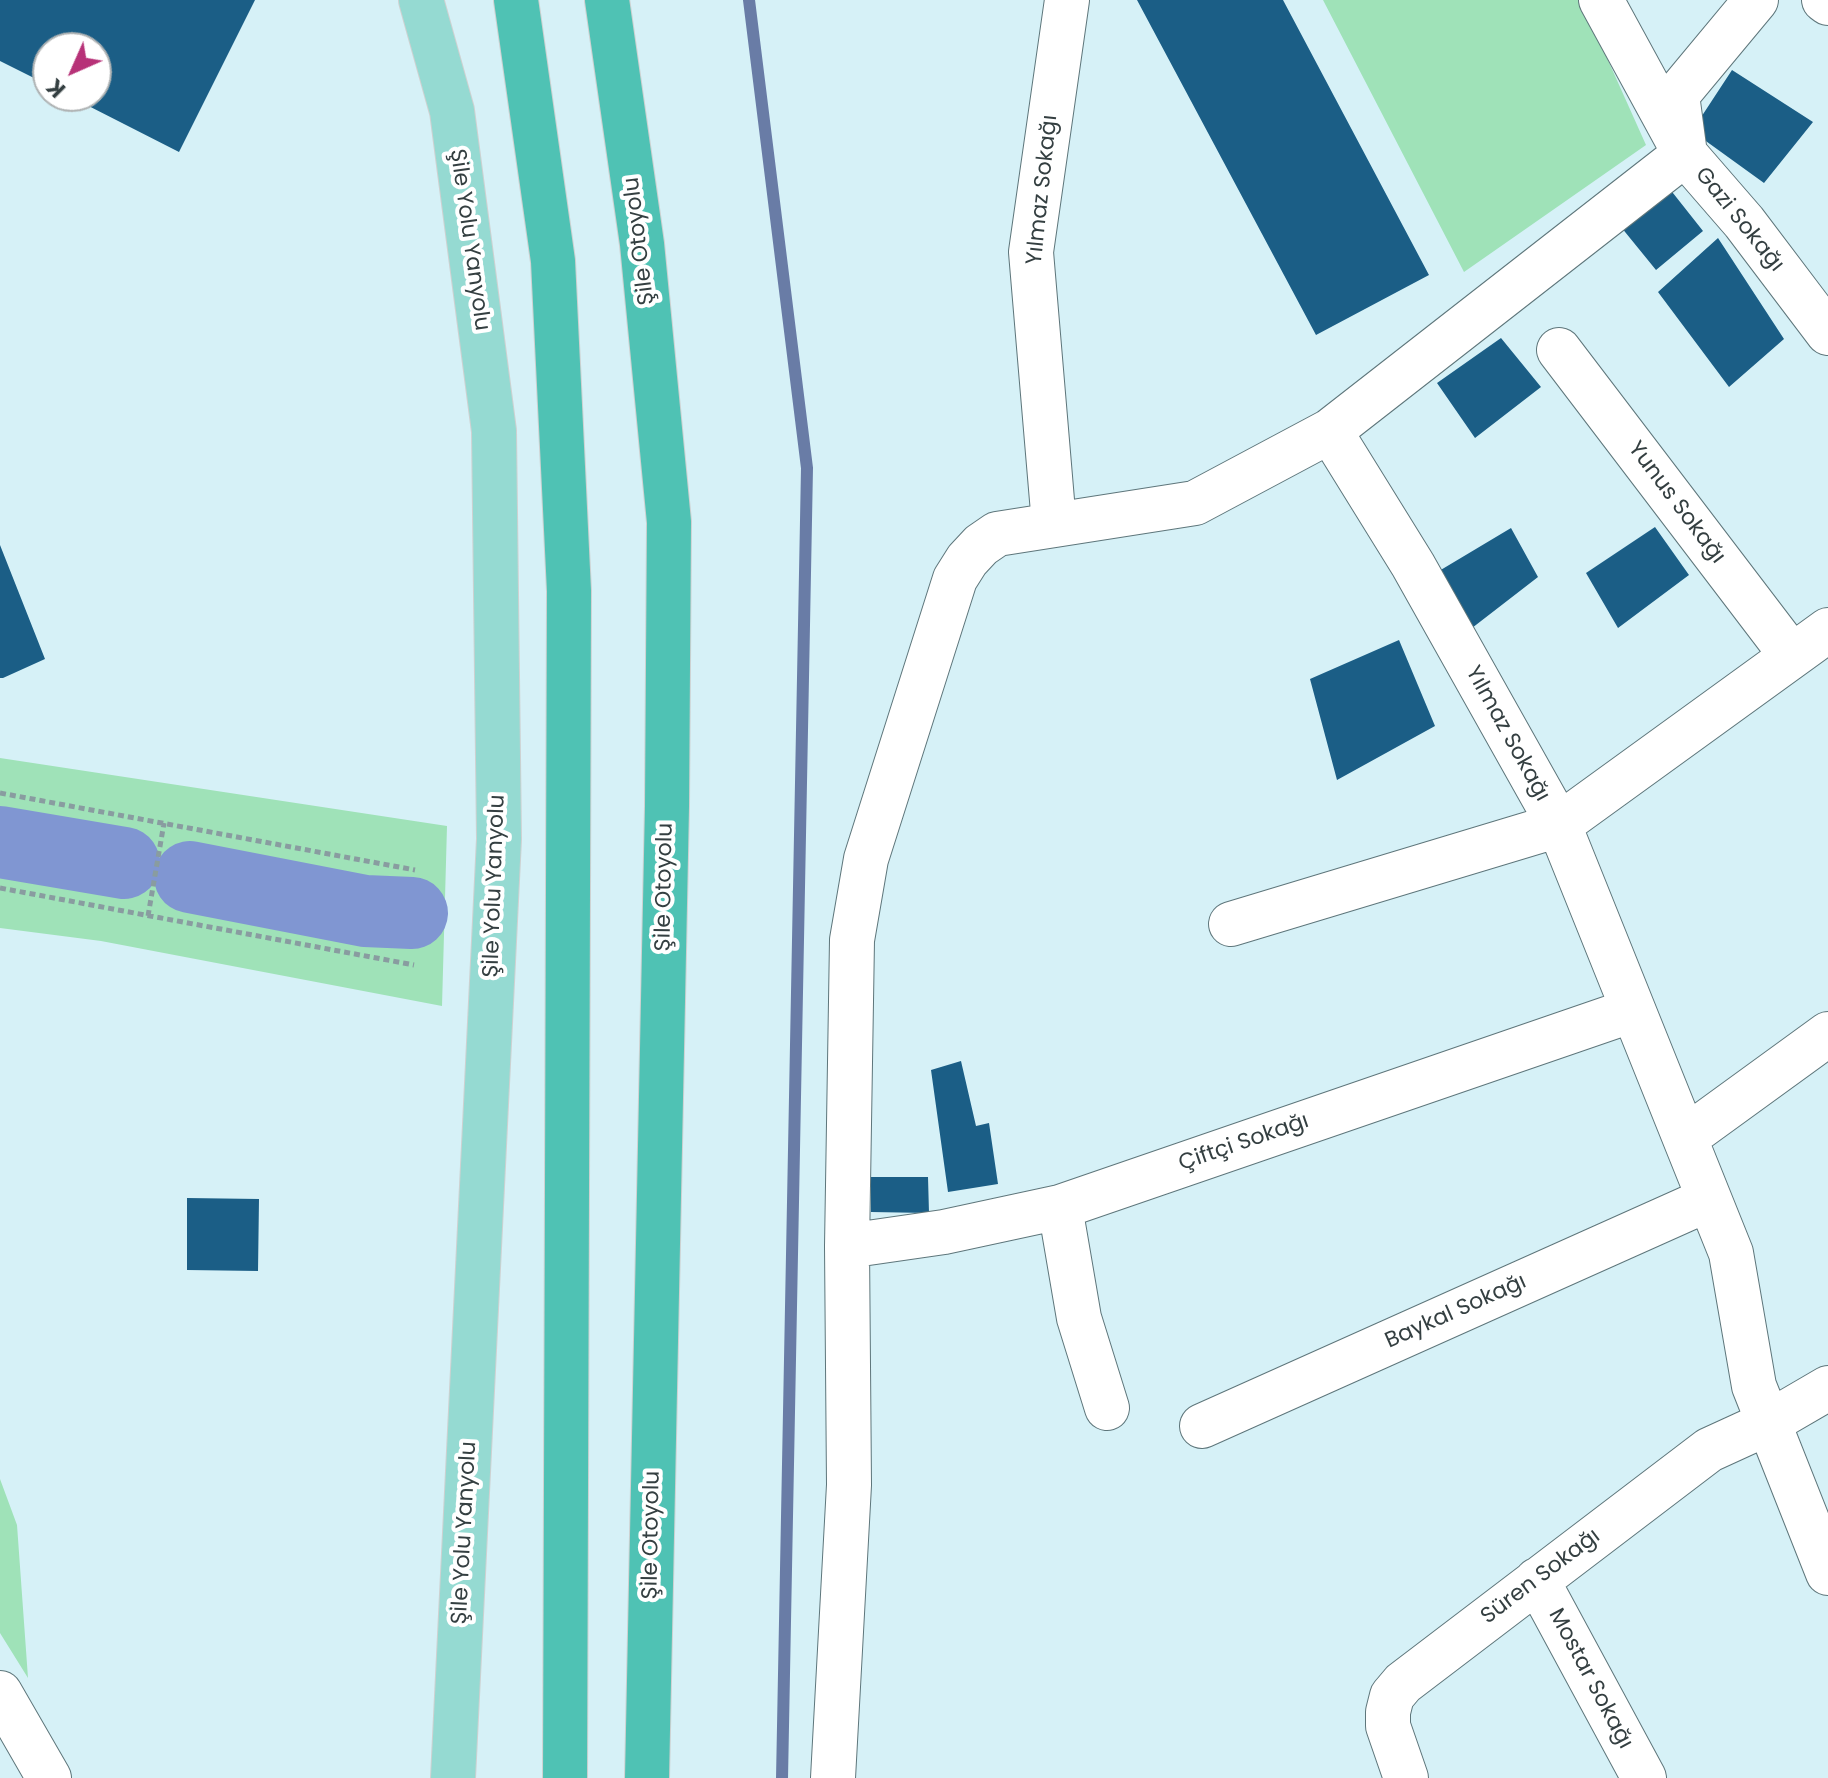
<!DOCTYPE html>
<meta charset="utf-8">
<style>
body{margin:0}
#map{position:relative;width:1828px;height:1778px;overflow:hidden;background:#d6f1f7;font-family:Poppins,sans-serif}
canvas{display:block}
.north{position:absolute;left:32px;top:32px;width:80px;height:80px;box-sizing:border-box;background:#fff;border:2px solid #aeb2b3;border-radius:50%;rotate:225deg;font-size:22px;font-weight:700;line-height:32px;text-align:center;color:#343f41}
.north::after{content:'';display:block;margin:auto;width:28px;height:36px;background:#b73278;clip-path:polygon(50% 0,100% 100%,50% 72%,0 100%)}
</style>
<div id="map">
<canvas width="1828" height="1778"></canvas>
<div class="north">K</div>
</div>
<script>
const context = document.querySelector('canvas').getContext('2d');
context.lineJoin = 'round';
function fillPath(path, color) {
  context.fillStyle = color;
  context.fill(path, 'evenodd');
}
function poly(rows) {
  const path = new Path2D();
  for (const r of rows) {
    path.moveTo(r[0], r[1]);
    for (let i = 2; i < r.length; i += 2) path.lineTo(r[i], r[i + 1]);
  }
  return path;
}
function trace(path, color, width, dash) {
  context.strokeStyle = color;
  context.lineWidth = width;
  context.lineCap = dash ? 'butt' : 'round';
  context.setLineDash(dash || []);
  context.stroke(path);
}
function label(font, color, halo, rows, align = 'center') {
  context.font = font + ' Poppins,sans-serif';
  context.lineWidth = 8;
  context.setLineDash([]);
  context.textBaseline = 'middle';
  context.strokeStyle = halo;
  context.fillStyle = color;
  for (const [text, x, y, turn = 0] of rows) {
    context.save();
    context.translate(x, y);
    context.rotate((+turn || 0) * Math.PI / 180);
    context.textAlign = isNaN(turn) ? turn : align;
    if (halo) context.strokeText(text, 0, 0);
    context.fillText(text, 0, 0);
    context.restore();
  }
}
fillPath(poly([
 [1323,0,1581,0,1646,145,1464,272],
 [0,758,447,826,442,1006,101,941,0,928],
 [0,1479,17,1525,28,1678,0,1633]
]), '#9fe2b8');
trace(poly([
 [749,0,807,468,782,1778]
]), '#697ca6', 12);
trace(poly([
 [0,842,124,863],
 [190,877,365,911,412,913]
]), '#8096d2', 72);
fillPath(poly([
 [0,0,255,0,179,152,69,96,96,96,96,48,48,48,48,85,0,61],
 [1137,0,1283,0,1429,275,1316,335],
 [1732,70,1813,122,1764,183,1692,131],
 [1669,188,1703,231,1656,270,1621,227],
 [1718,238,1784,339,1729,387,1658,292],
 [1501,338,1541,387,1475,438,1437,383],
 [1655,527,1689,575,1618,628,1586,573],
 [1511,528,1538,577,1472,628,1434,574],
 [0,545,45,659,3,678,0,678],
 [1399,640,1435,726,1337,780,1310,679],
 [961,1061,976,1126,989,1123,998,1184,948,1192,931,1070],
 [871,1177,928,1177,929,1213,871,1212],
 [187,1198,259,1199,258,1271,187,1270]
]), '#1b5e86');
const minor = poly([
 [1756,0,1677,95,1685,154,1744,222,1828,333],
 [1824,0,1828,3],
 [1559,350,1792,656],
 [1054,524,1031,252,1067,0],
 [1828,630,1559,825,1731,1253,1754,1386,1828,1573],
 [1231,924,1559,825,1413,565,1330,431],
 [1685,1138,1828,1034],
 [1060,1207,1079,1318,1107,1408],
 [847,1246,944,1232,1060,1207,1633,1010],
 [1202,1426,1709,1199],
 [1537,1580,1644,1778],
 [0,1693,49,1778],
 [833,1778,849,1485,847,1246,852,940,866,859,955,579,967,560,981,545,997,534,1195,503,1330,431,1685,154,1601,0],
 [1406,1778,1388,1726,1388,1712,1392,1696,1403,1683,1709,1450,1768,1423,1828,1388]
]);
const major = poly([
 [421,0,452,111,494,431,499,839,453,1778]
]);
const highway = poly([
 [516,0,553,261,569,591,565,1778],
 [607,0,642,244,669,522,667,806,647,1778]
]);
trace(minor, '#5e767b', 46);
trace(major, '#ced1d1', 46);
trace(highway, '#ced1d1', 46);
trace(poly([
 [0,793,415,870],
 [0,888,414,965],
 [148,916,164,823]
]), '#899ca0', 5, [6, 4]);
trace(minor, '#fff', 44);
trace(major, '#95dad2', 44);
trace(highway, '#4fc2b4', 44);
label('22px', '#343f41', '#fff', [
 ["Yılmaz Sokağı",1043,190,-84],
 ["Gazi Sokağı",1739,220,51],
 ["Şile Yolu Yanyolu",469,240,82],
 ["Şile Otoyolu",640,241,-97],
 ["Yunus Sokağı",1676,503,53],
 ["Yılmaz Sokağı",1507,734,61],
 ["Şile Yolu Yanyolu",495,886,-88],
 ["Şile Otoyolu",665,887,-89],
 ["Çiftçi Sokağı",1244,1143,-19],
 ["Baykal Sokağı",1456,1312,-24],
 ["Şile Yolu Yanyolu",465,1533,-87],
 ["Şile Otoyolu",652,1535,-89],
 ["Süren Sokağı",1541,1577,-37],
 ["Mostar Sokağı",1590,1679,62]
]);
</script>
